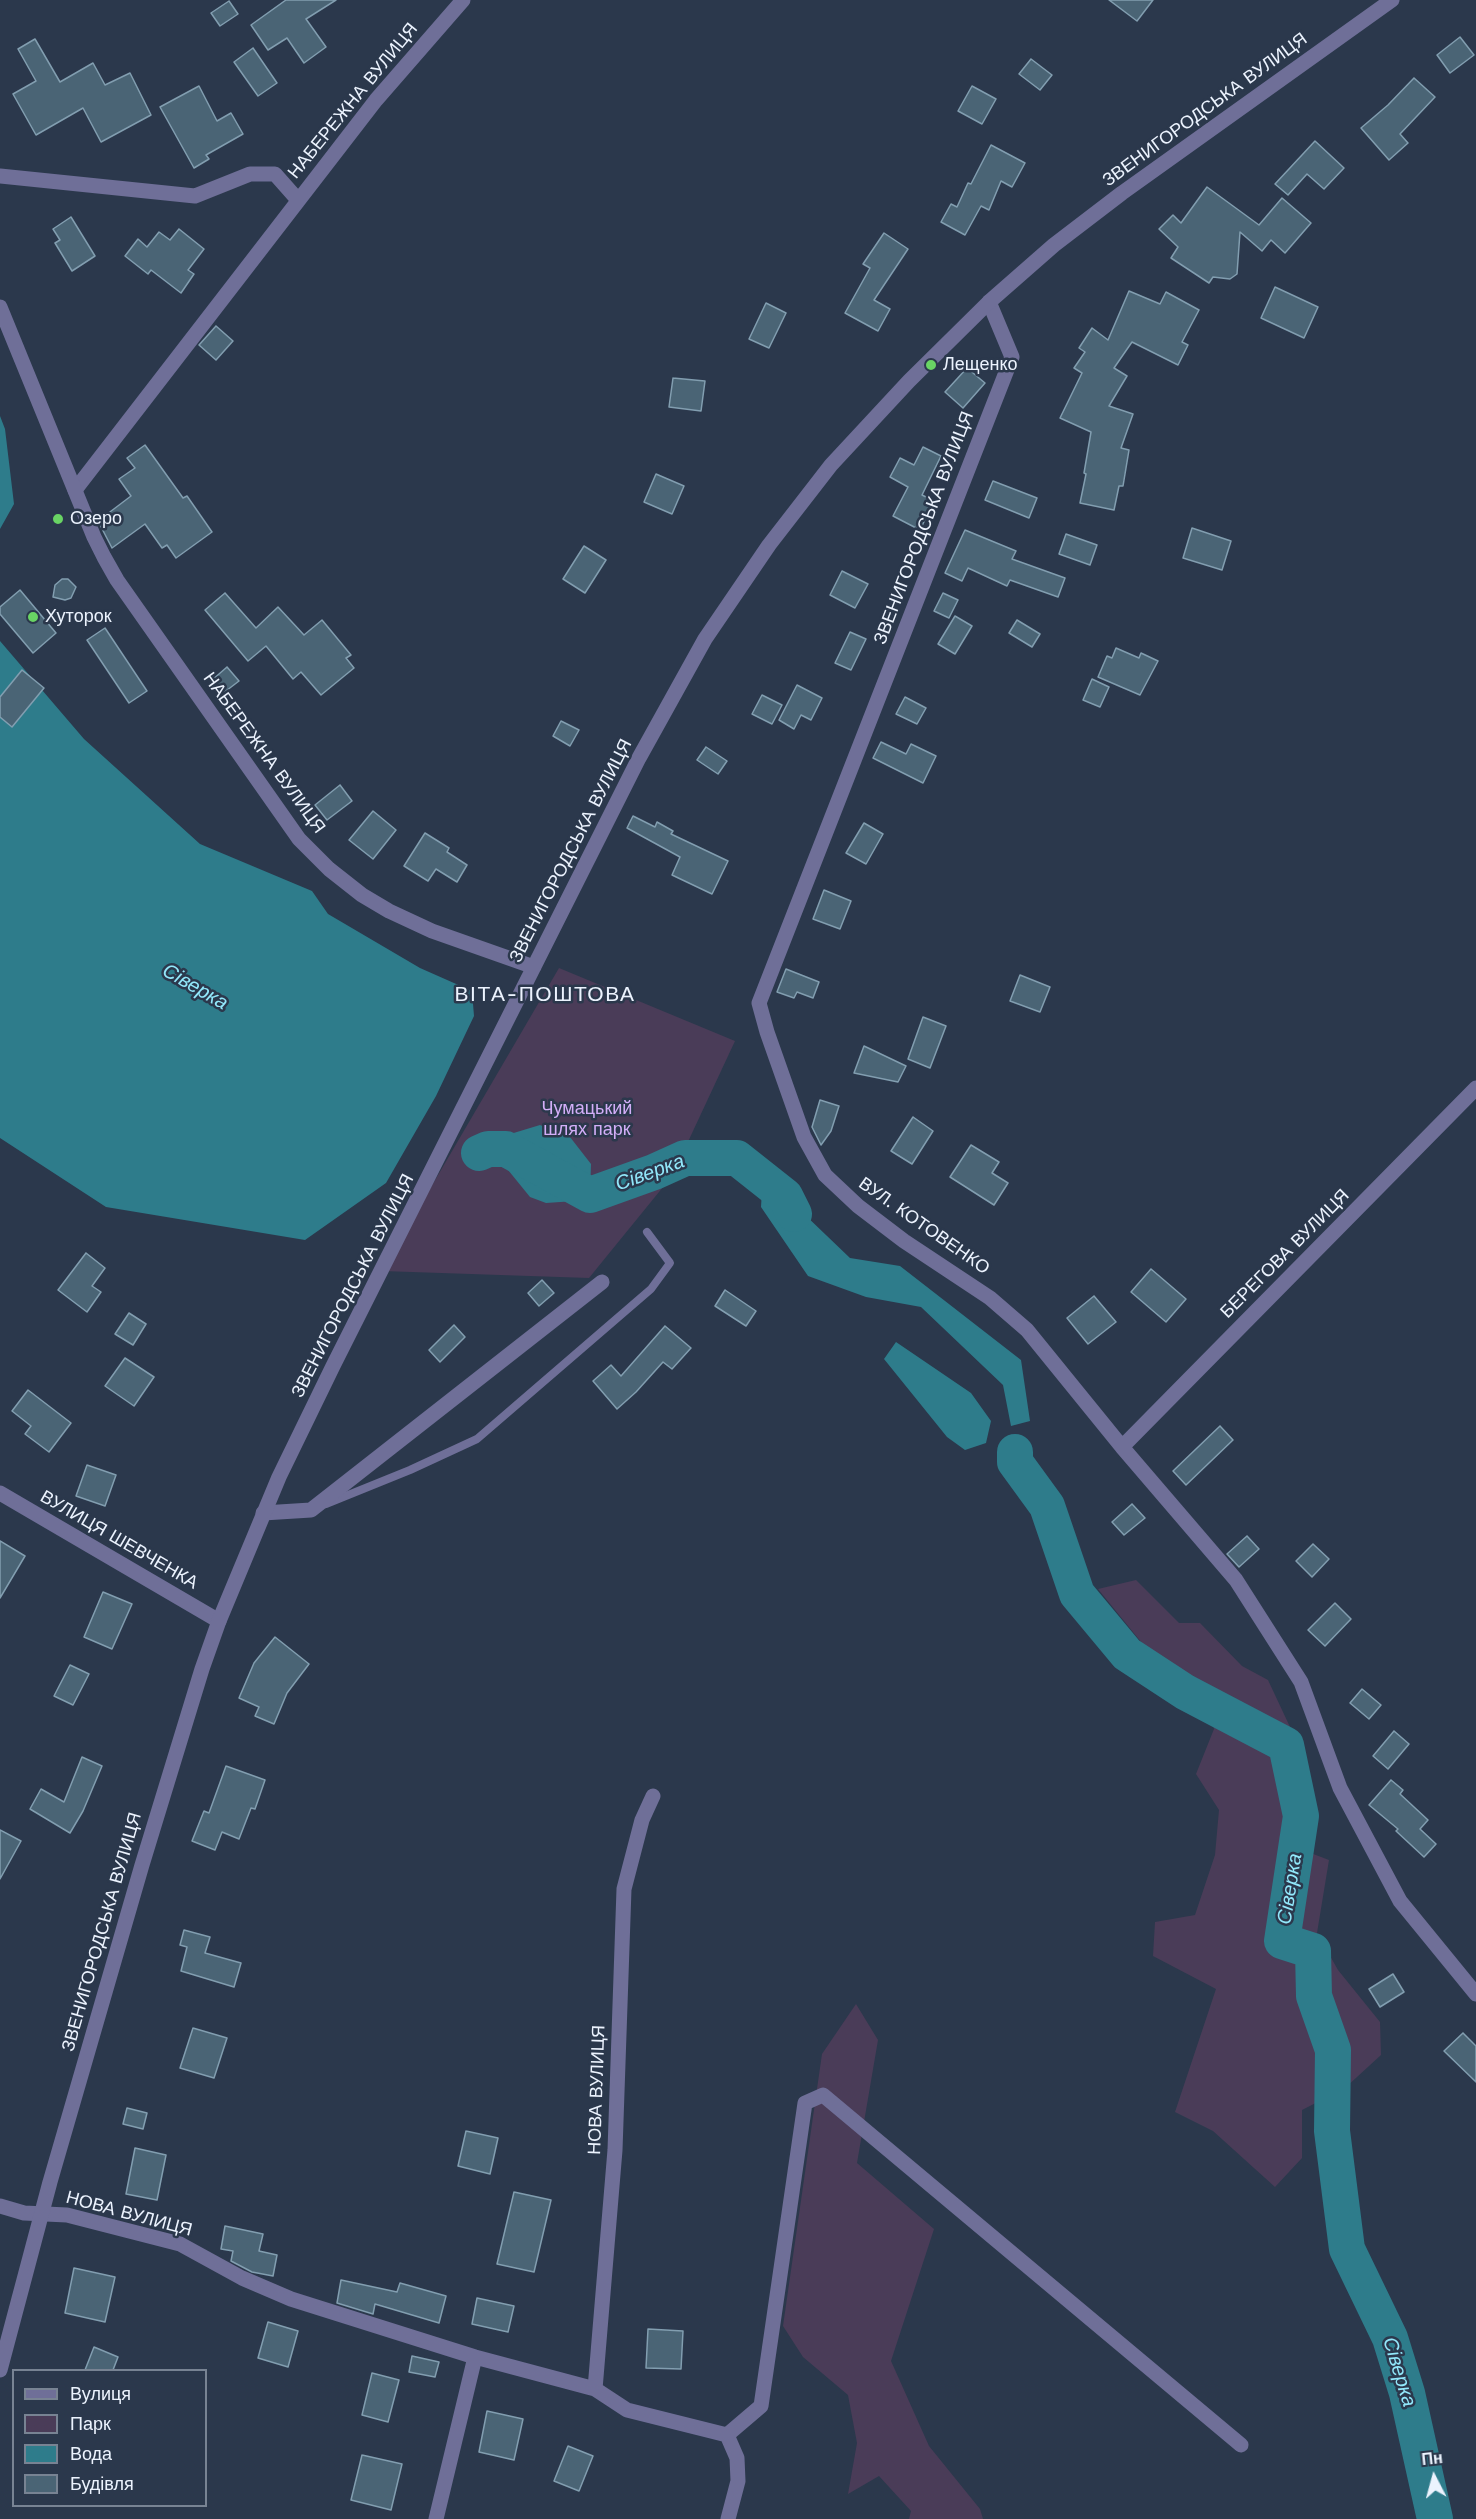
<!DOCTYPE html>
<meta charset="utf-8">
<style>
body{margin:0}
#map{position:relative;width:1476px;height:2519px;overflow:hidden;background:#2b384c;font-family:"Work Sans",sans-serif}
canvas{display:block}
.legend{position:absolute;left:12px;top:2369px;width:195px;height:138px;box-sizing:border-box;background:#2b384c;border:2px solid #788393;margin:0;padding:8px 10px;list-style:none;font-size:18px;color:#ecf3fe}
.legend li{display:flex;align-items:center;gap:12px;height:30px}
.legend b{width:30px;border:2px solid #788393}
.north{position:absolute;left:1404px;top:2447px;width:60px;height:60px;-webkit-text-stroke:4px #2b384c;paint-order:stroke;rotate:354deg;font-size:16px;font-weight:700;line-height:24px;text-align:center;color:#ecf3fe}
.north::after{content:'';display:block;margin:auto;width:21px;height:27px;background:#ecf3fe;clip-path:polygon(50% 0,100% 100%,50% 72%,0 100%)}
</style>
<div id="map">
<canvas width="1476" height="2519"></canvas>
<ul class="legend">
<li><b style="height:8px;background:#6f6f98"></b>Вулиця</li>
<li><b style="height:16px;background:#4a3c58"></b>Парк</li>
<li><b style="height:16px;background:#2e7c8b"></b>Вода</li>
<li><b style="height:16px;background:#4a6475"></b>Будівля</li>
</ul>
<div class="north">Пн</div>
</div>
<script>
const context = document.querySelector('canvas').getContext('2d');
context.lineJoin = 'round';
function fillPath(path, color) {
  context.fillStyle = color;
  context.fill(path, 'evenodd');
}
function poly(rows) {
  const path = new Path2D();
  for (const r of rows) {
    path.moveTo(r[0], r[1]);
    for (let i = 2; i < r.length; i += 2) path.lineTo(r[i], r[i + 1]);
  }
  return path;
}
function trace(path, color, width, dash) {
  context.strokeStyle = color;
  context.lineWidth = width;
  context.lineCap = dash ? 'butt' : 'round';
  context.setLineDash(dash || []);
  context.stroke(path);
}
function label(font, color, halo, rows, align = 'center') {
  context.font = font + ' "Work Sans",sans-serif';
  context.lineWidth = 5;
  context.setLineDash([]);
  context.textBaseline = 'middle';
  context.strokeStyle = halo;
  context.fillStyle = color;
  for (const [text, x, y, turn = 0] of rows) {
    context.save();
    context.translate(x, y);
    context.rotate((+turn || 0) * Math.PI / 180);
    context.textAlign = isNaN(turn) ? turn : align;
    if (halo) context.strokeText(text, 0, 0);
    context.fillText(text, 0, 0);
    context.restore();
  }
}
fillPath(poly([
 [559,968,735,1041,672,1176,589,1278,382,1271],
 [1136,1580,1179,1623,1200,1623,1242,1666,1268,1680,1290,1727,1310,1794,1308,1852,1329,1860,1317,1933,1338,1970,1380,2022,1381,2055,1345,2088,1302,2110,1302,2158,1275,2187,1213,2131,1175,2112,1216,1989,1153,1956,1155,1922,1195,1915,1215,1855,1219,1810,1196,1774,1214,1729,1203,1683,1146,1648,1098,1589],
 [856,2004,878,2040,857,2163,934,2229,891,2361,929,2446,980,2509,983,2519,909,2519,911,2511,879,2476,848,2494,857,2443,848,2395,803,2357,783,2326,822,2054]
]), '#4a3c58');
fillPath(poly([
 [0,416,5,429,14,504,0,529],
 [0,641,84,739,200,844,312,891,328,914,420,968,472,991,474,1016,436,1096,386,1183,305,1240,106,1207,0,1138],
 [540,1125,570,1137,591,1164,590,1195,575,1201,546,1203,530,1197,504,1165,507,1135],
 [775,1167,804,1199,802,1212,850,1258,900,1266,1021,1360,1030,1421,1011,1426,1003,1385,921,1307,866,1297,808,1276,761,1207,763,1174],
 [896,1342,971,1393,991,1421,986,1443,965,1450,947,1437,884,1359]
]), '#2e7c8b');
trace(poly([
 [479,1153,488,1149,506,1149,590,1195,654,1172,685,1158,737,1158,785,1196,794,1214],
 [1015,1452,1015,1462,1047,1506,1077,1594,1127,1654,1185,1692,1286,1745,1301,1816,1282,1941,1313,1951,1314,1996,1333,2050,1332,2131,1347,2249,1390,2338,1407,2393,1435,2519]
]), '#2e7c8b', 36);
const building = poly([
 [286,0,336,0,306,19,326,47,304,63,287,38,268,50,251,25,286,0],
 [1109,0,1153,0,1137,21,1109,0],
 [229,1,238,14,220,26,211,13,229,1],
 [1460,37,1474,55,1450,73,1437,55,1460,37],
 [35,39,60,82,93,63,105,85,130,73,151,115,101,142,83,108,36,135,13,94,36,81,18,49,35,39],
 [253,48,277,83,258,96,234,62,253,48],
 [1031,59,1052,75,1040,90,1019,74,1031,59],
 [1414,78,1435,97,1400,134,1408,143,1389,160,1361,128,1388,105,1414,78],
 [199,86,217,121,231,113,243,134,206,155,209,159,194,168,160,107,199,86],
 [972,86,996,99,982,124,958,111,972,86],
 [1315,141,1344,168,1324,189,1307,174,1288,195,1275,184,1315,141],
 [991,145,1025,163,1012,187,1001,181,989,210,981,206,965,235,941,222,951,204,957,207,968,183,971,184,991,145],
 [1207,187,1259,225,1282,198,1311,223,1285,253,1271,240,1262,251,1240,232,1237,274,1230,279,1213,277,1209,283,1171,258,1178,247,1159,229,1173,215,1181,223,1207,187],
 [71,217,95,256,72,271,55,243,60,240,53,229,71,217],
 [179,229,204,249,188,270,194,274,181,293,151,270,148,274,125,256,138,239,147,247,159,232,170,240,179,229],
 [884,233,908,249,874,300,890,309,878,331,845,313,870,268,863,264,884,233],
 [1275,287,1318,307,1304,338,1261,318,1275,287],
 [1129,291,1160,304,1166,292,1199,310,1182,342,1188,345,1178,365,1132,342,1114,368,1127,376,1109,406,1133,414,1121,448,1129,450,1123,486,1119,486,1114,510,1080,503,1086,474,1084,473,1091,432,1060,418,1082,373,1074,368,1085,352,1079,348,1092,328,1108,340,1129,291],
 [766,303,786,313,769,348,749,339,766,303],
 [216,326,233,341,216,360,199,345,216,326],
 [967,368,985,383,963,408,945,392,967,368],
 [673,378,705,381,701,411,669,407,673,378],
 [145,445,183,498,187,496,212,532,176,558,167,545,162,548,145,524,112,548,98,521,131,496,119,479,135,468,127,458,145,445],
 [923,447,941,456,922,495,934,501,920,530,893,516,908,487,890,477,900,458,914,465,923,447],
 [656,474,684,486,672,514,644,502,656,474],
 [993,481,1037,498,1029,518,985,500,993,481],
 [1192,528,1231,541,1222,570,1183,558,1192,528],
 [965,530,1016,551,1012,559,1065,578,1058,597,1010,580,1007,586,968,568,962,581,945,573,965,530],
 [1066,534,1097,545,1090,565,1059,554,1066,534],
 [584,546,606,560,585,593,563,579,584,546],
 [842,571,868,584,855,608,830,595,842,571],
 [62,579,68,579,76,587,71,598,65,600,53,597,55,585,62,579],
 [20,590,56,633,33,653,0,614,0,607,20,590],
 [225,593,256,628,278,607,304,635,322,620,351,655,346,658,354,668,321,695,301,672,293,679,266,646,248,661,205,610,225,593],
 [943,593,958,600,949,618,934,611,943,593],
 [955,616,972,626,955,654,938,644,955,616],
 [1017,620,1040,634,1032,647,1009,633,1017,620],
 [105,628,147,691,129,703,87,640,105,628],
 [850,632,866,639,851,670,835,663,850,632],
 [1116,648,1139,658,1141,653,1158,661,1140,695,1098,677,1107,656,1112,658,1116,648],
 [227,667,239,681,222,694,211,681,227,667],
 [22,670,44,688,12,727,0,717,0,697,22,670],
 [1092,679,1109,687,1100,707,1083,700,1092,679],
 [797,685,822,698,811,720,801,715,794,729,779,720,797,685],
 [762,695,782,705,772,724,752,714,762,695],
 [905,697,926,708,917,724,896,714,905,697],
 [561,721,579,730,570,746,553,736,561,721],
 [881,742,906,754,911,744,936,756,923,783,873,758,881,742],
 [706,747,727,761,718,774,697,760,706,747],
 [340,785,352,801,327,820,315,805,340,785],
 [373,811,396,830,373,859,349,840,373,811],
 [633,816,655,827,657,822,673,831,671,834,728,861,712,894,672,875,680,857,627,828,633,816],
 [864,823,883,834,866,864,846,853,864,823],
 [425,833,449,848,447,852,467,865,457,882,436,869,428,881,404,866,425,833],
 [824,890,851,901,840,929,813,919,824,890],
 [786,969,819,982,813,998,797,992,794,998,777,992,786,969],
 [1020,975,1050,987,1040,1012,1010,1001,1020,975],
 [923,1017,946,1026,930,1068,908,1059,923,1017],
 [864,1046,906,1066,898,1082,854,1073,864,1046],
 [820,1100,839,1106,831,1131,821,1145,812,1127,820,1100],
 [913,1117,933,1131,912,1164,891,1151,913,1117],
 [971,1145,999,1162,992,1173,1008,1183,994,1205,950,1177,971,1145],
 [86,1253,105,1268,92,1286,101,1292,87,1312,58,1290,86,1253],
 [1151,1269,1186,1299,1166,1322,1131,1292,1151,1269],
 [542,1280,554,1293,539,1306,528,1293,542,1280],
 [725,1290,756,1311,746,1326,715,1306,725,1290],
 [1094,1296,1116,1322,1088,1344,1067,1318,1094,1296],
 [129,1313,146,1324,133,1345,115,1334,129,1313],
 [454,1325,465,1337,440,1362,429,1350,454,1325],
 [665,1326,691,1348,672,1369,663,1362,636,1392,617,1409,593,1381,611,1365,621,1376,665,1326],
 [125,1358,154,1377,134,1406,105,1386,125,1358],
 [28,1390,71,1423,49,1452,25,1434,31,1426,12,1411,28,1390],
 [1220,1426,1233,1440,1186,1485,1173,1471,1220,1426],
 [87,1465,116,1475,105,1506,76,1496,87,1465],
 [1132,1504,1145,1518,1124,1535,1112,1522,1132,1504],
 [1247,1536,1259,1549,1239,1567,1227,1554,1247,1536],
 [0,1541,25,1556,0,1598,0,1541],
 [1313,1544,1329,1559,1312,1577,1296,1561,1313,1544],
 [103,1592,132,1604,112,1649,84,1637,103,1592],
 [1335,1603,1351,1619,1325,1646,1308,1630,1335,1603],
 [275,1637,309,1664,287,1693,274,1724,255,1716,259,1707,239,1698,254,1663,275,1637],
 [70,1665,89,1674,73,1705,54,1696,70,1665],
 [1362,1689,1381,1705,1369,1719,1350,1703,1362,1689],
 [1394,1731,1409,1744,1388,1769,1373,1756,1394,1731],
 [82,1757,102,1766,83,1811,70,1833,30,1809,41,1789,64,1802,82,1757],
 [226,1766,265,1780,255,1809,251,1808,239,1839,222,1832,215,1850,192,1841,204,1811,209,1813,226,1766],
 [1391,1780,1403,1790,1400,1794,1428,1820,1420,1829,1436,1844,1424,1857,1396,1831,1398,1829,1369,1805,1391,1780],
 [0,1830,21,1841,0,1879,0,1830],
 [184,1930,210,1937,205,1953,241,1963,234,1987,181,1971,187,1947,180,1945,184,1930],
 [1393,1974,1404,1992,1380,2007,1369,1989,1393,1974],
 [193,2028,227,2038,214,2078,180,2068,193,2028],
 [1463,2033,1476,2046,1476,2082,1444,2051,1463,2033],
 [127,2108,147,2113,143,2129,123,2124,127,2108],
 [466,2131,498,2138,490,2174,458,2166,466,2131],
 [135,2148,166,2155,157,2200,126,2194,135,2148],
 [514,2192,551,2200,534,2272,497,2264,514,2192],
 [225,2226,263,2234,259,2251,277,2255,273,2276,252,2272,231,2261,233,2251,221,2249,225,2226],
 [74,2268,115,2277,105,2322,65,2313,74,2268],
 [341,2280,397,2292,400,2283,446,2296,439,2323,375,2304,373,2314,337,2303,341,2280],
 [477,2298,514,2306,508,2332,472,2324,477,2298],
 [268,2322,298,2331,288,2367,258,2358,268,2322],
 [648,2329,683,2331,681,2369,646,2368,648,2329],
 [94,2347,118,2357,113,2370,85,2370,94,2347],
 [412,2356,439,2362,435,2377,409,2372,412,2356],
 [372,2373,399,2380,388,2422,362,2415,372,2373],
 [487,2411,523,2419,514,2460,479,2452,487,2411],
 [568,2446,593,2456,579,2491,554,2481,568,2446],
 [362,2455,402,2464,391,2510,351,2500,362,2455]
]);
fillPath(building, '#4a6475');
trace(building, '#829eb0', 1.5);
trace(poly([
 [326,1504,410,1470,477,1439,651,1289,670,1263,647,1232]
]), '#6f6f98', 8);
trace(poly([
 [0,176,195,196,250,174,275,174,298,200],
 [989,302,1012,357,759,1003,767,1032,804,1137,825,1175,858,1206,904,1241,990,1298,1027,1330,1122,1447,1236,1580,1301,1682,1340,1788,1400,1901,1476,1994],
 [75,490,376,100,463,0],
 [1122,1447,1476,1088],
 [0,1493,219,1621],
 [263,1513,311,1510,602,1282],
 [0,2206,24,2213,67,2215,180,2244,242,2278,291,2299,475,2357,595,2389,627,2410,727,2435,737,2458,738,2481,728,2519],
 [595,2389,615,2150,624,1889,642,1820,653,1796],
 [727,2435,761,2406,805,2103,823,2095,1241,2445],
 [436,2519,475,2357]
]), '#6f6f98', 15);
trace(poly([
 [0,307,94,537,104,557,117,580,299,839,329,869,362,895,389,911,432,931,534,967],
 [0,2370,50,2182,142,1865,202,1669,219,1621,279,1477,333,1366,639,758,705,639,769,545,831,465,909,381,989,302,1054,245,1122,193,1392,0]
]), '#6f6f98', 15);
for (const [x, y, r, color] of [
 [931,365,6,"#69d464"],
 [58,519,6,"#69d464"],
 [33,617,6,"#69d464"]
]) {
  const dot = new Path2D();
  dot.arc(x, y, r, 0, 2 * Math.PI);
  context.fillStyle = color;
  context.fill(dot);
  trace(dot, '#2b384c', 2);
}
label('18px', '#ecf3fe', '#2b384c', [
 ["НАБЕРЕЖНА ВУЛИЦЯ",353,101,-51],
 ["ЗВЕНИГОРОДСЬКА ВУЛИЦЯ",1205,110,-36],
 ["ЗВЕНИГОРОДСЬКА ВУЛИЦЯ",924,528,-69],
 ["НАБЕРЕЖНА ВУЛИЦЯ",264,753,54],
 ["ЗВЕНИГОРОДСЬКА ВУЛИЦЯ",571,851,-63],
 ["ВУЛ. КОТОВЕНКО",924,1226,35],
 ["БЕРЕГОВА ВУЛИЦЯ",1285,1254,-45],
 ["ЗВЕНИГОРОДСЬКА ВУЛИЦЯ",353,1286,-63],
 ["ВУЛИЦЯ ШЕВЧЕНКА",119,1540,30],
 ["ЗВЕНИГОРОДСЬКА ВУЛИЦЯ",102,1932,-74],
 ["НОВА ВУЛИЦЯ",597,2090,-88],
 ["НОВА ВУЛИЦЯ",129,2214,15]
]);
label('18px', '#ecf3fe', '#2b384c', [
 ["Лещенко",943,365],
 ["Озеро",70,519],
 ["Хуторок",45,617]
], 'left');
label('18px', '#d3aef8', '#2b384c', [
 ["Чумацький",587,1109],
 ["шлях парк",587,1130]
]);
label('italic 20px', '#92e8fb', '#2b384c', [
 ["Сіверка",195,987,30],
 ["Сіверка",650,1173,-20],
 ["Сіверка",1290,1889,-81],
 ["Сіверка",1399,2372,73]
]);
context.letterSpacing = '1.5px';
label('21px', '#ecf3fe', '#2b384c', [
 ["ВІТА-ПОШТОВА",545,995]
]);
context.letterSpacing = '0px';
</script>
